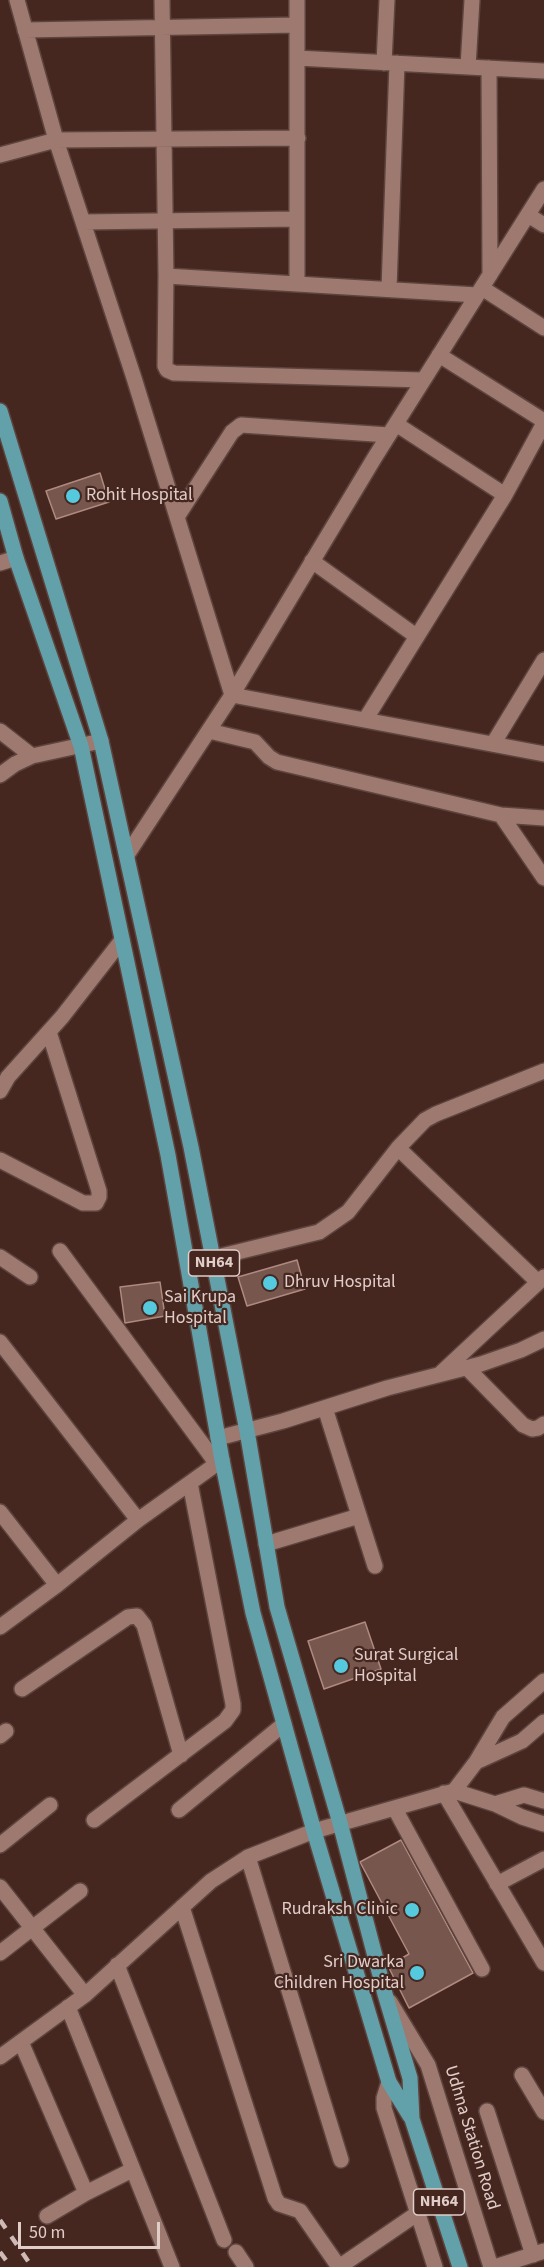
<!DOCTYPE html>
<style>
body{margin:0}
#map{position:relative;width:544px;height:2267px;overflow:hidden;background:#452720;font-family:"Source Sans 3",sans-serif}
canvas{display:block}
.scale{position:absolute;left:18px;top:2222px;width:142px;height:27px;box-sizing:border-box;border:3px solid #e1cdc8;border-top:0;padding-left:8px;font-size:18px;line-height:21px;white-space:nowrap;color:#e1cdc8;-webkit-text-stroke:4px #452720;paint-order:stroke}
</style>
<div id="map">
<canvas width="544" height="2267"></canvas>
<div class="scale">50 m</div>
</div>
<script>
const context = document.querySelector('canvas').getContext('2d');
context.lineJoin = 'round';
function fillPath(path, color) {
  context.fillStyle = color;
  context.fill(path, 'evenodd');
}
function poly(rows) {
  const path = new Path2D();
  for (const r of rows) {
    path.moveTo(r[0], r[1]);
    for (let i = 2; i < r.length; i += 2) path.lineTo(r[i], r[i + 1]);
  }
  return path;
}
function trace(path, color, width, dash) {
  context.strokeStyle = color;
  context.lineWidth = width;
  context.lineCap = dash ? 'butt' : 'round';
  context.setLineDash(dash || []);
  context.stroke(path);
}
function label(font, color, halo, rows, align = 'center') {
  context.font = font + ' "Source Sans 3",sans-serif';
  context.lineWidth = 4.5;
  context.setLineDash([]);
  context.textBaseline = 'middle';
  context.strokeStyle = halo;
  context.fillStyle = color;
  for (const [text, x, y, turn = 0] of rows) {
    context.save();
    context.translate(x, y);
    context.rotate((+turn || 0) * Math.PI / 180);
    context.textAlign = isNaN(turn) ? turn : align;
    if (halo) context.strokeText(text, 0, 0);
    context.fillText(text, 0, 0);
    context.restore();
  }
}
const building = poly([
 [100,473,109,502,56,519,46,491,100,473],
 [297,1260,305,1289,247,1306,238,1277,297,1260],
 [160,1282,165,1316,125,1323,120,1287,160,1282],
 [365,1622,381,1669,324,1689,308,1641,365,1622],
 [401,1840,473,1973,409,2008,388,1966,409,1954,360,1862,401,1840]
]);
fillPath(building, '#77564d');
trace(building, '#af8a81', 1.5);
const minor = poly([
 [17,0,56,140,134,378,232,695,544,754],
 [162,0,166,276,165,366,167,370,174,373,423,380],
 [25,30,297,25],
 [297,58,544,71],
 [384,63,387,0],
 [468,67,472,0],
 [489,68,490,275],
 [0,155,56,140,298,138],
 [528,215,544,225],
 [83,222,297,219],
 [166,276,477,295],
 [297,284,297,0],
 [482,288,544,328],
 [389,289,397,63],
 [439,355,544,421],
 [396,424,505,495],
 [177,517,232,432,241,425,389,435],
 [312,561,416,636],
 [0,563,16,558],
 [365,720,505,495,544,423],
 [0,731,32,756],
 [209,731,255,742,269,757,277,762,501,815,544,818],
 [493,744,544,660],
 [0,775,15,764,32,756,101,741],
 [501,815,544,878],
 [127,855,232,695,375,457,544,189],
 [0,1091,8,1077,62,1017,122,940],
 [398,1148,538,1282],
 [0,1160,83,1203,96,1203,99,1197,99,1191,49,1032],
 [60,1251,217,1464],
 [0,1257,30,1277],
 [213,1258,319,1232,348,1212,398,1148,425,1120,436,1114,544,1071],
 [0,1342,138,1520],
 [467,1368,523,1425,532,1429,538,1428,544,1424],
 [441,1373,544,1277],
 [325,1408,375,1566],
 [218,1438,283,1421,387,1388,481,1364,521,1350,544,1339],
 [0,1512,57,1585],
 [266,1544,359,1516],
 [0,1627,57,1585,138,1520,222,1460],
 [22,1689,128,1617,137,1616,144,1625,181,1755],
 [0,1736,6,1731],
 [476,1762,522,1741,544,1722],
 [454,1791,476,1762,503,1717,544,1681],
 [444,1793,544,1963],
 [495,1804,524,1795,544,1801],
 [395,1809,482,1969],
 [179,1810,284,1724],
 [94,1820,225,1721,233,1710,233,1704,190,1483],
 [0,1845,50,1805],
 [248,1857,341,2160],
 [497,1884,544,1859],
 [0,1887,85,1995],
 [182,1907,275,2198,279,2204,300,2211,339,2267,418,2213],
 [0,1953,80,1891],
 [117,1965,224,2240],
 [390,2002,428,2065,491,2267],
 [68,2007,172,2267],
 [21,2042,86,2193],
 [0,2057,85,1995,211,1881,248,1857,314,1831,454,1791,495,1804,522,1817,544,1824],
 [522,2075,544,2112],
 [389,2082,384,2098,384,2108,435,2267],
 [487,2111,533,2255],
 [47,2216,86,2193,132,2170],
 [236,2252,246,2267],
 [495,2267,544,2251]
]);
const major = poly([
 [0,411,101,741,191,1147,247,1431,277,1607,340,1823,385,1994,410,2078,412,2119,460,2267],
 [0,501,16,558,81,746,168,1155,222,1460,253,1613,314,1831,389,2082,410,2116]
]);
trace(minor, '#5d443e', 18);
trace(major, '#5d443e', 18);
trace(minor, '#9d7970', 15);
trace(major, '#62a1aa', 15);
trace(poly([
 [0,2220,32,2267],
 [0,2252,11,2267]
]), '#cfbab5', 4.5, [10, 10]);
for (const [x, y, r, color] of [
 [73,496,8,"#55cadf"],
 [270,1283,8,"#55cadf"],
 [150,1308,8,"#55cadf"],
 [341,1666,8,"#55cadf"],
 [412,1910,8,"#55cadf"],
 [417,1973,8,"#55cadf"]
]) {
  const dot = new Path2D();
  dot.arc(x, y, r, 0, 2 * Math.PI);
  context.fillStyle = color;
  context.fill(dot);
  trace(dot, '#452720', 2);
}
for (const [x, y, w] of [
 [214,1263,51],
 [439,2202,51]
]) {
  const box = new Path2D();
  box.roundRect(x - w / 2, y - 13, w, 26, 4.5);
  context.fillStyle = '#452720';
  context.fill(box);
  trace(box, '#e1cdc8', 1.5);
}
label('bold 16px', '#e1cdc8', null, [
 ["NH64",214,1263],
 ["NH64",439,2202]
]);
label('18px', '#e1cdc8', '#452720', [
 ["Rohit Hospital",86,496],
 ["Dhruv Hospital",284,1283],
 ["Sai Krupa",164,1298],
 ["Hospital",164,1319],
 ["Surat Surgical",354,1656],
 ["Hospital",354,1677],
 ["Rudraksh Clinic",398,1910,"right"],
 ["Sri Dwarka",404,1963,"right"],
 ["Children Hospital",404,1984,"right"]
], 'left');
label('18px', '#e1cdc8', '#452720', [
 ["Udhna Station Road",471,2138,73]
]);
</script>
